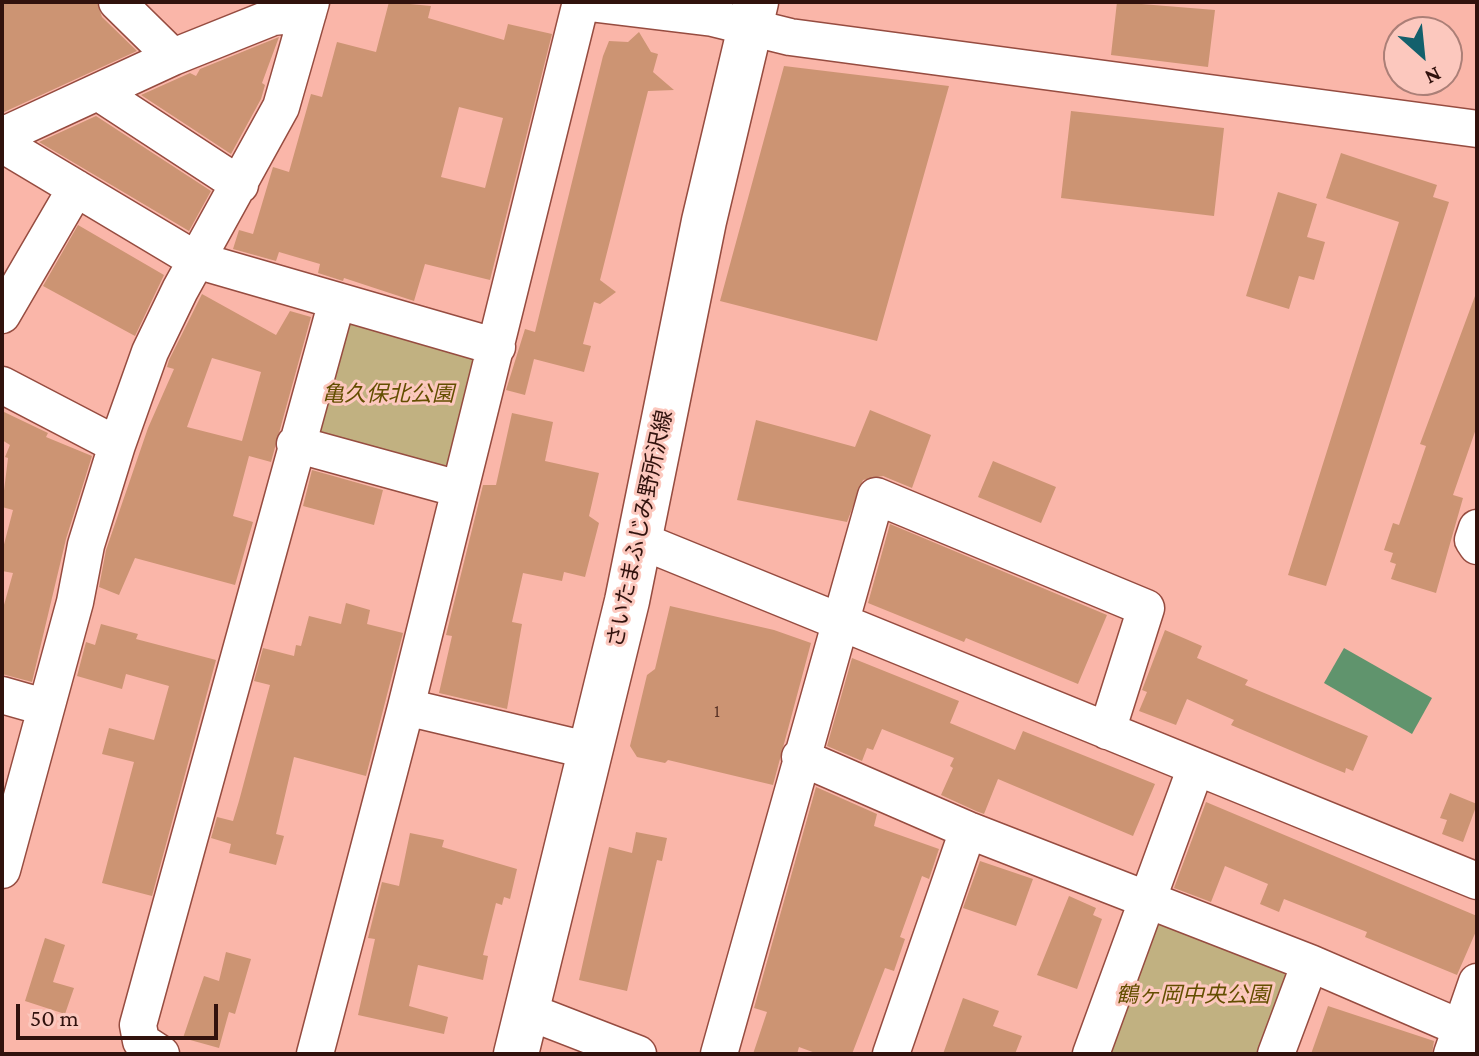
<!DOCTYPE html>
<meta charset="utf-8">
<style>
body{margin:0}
#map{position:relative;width:1479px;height:1056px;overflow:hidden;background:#fab6a9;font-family:"Crimson Pro",serif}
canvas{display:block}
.frame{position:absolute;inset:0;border:4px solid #31120d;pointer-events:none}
.north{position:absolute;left:1383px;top:16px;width:80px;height:80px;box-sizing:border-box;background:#fcc8be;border:2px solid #ab7f77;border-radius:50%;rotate:153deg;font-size:22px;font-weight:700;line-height:32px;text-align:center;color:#31120d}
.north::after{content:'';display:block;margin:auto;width:28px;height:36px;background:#14606c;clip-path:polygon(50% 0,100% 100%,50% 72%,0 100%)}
.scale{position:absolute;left:16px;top:1004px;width:202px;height:36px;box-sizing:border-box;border:4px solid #31120d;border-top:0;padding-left:10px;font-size:24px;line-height:28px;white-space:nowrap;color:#31120d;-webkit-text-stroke:6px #fcc8be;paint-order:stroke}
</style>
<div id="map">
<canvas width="1479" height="1056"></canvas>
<div class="frame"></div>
<div class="north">N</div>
<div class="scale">50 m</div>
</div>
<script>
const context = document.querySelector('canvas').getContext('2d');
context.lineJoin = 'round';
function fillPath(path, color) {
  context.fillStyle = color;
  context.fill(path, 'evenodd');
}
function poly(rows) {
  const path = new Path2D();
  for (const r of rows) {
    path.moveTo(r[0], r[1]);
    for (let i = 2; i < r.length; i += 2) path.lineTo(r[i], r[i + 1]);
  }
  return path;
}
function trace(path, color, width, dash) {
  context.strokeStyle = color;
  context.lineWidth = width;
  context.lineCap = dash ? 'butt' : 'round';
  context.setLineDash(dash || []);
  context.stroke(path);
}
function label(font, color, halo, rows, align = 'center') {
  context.font = font + ' "Crimson Pro","Noto Sans JP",serif';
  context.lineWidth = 6;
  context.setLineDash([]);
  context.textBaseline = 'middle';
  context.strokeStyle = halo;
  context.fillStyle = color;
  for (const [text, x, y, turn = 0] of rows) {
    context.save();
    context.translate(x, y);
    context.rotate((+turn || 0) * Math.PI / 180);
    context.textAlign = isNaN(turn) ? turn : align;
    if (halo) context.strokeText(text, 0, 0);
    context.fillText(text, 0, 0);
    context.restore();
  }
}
fillPath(poly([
 [351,315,473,350,482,362,454,468,440,475,314,442],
 [1164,920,1281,967,1287,978,1259,1054,1104,1054,1152,926]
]), '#c1b181');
fillPath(poly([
 [1344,648,1432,698,1412,734,1324,683]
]), '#60946d');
fillPath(poly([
 [2,2,97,2,102,17,137,51,2,113],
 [389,2,431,6,428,18,504,40,508,24,552,34,490,280,425,264,414,301,344,278,343,281,318,273,320,264,279,252,276,261,233,249,239,230,253,234,273,167,289,172,311,94,322,97,337,42,376,52],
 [459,107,503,118,485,188,441,177],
 [1117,2,1215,10,1208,67,1111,55],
 [639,32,651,52,658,54,653,72,674,90,648,91,600,280,616,292,600,304,594,302,583,344,591,346,584,372,534,359,525,395,506,390,525,329,535,332,603,56,609,41,628,42],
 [279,37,262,83,265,85,261,99,231,154,141,95,190,73,196,76,200,69],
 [784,66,949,86,877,341,720,301],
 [1071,111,1224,128,1214,216,1061,198],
 [96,116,211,191,189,231,39,142],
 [1341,153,1437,185,1433,197,1449,202,1326,586,1288,575,1399,222,1326,198],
 [1278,192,1317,204,1307,237,1325,242,1314,280,1299,276,1289,309,1246,296],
 [78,225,164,275,135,336,43,286],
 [202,294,276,335,290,311,311,317,271,462,249,456,233,516,253,522,235,585,135,558,119,595,99,587,106,550,148,428,174,369,167,367,169,360],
 [212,358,261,372,242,441,187,427],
 [1475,296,1477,426,1453,495,1463,498,1436,593,1391,579,1396,564,1390,562,1393,553,1384,550,1393,523,1399,525,1426,446,1420,444],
 [870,410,931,435,912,488,883,476,863,480,847,522,737,500,756,420,855,447],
 [2,411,48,433,46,437,92,456,66,539,32,682,2,674,2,612,13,573,2,571,2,552,13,510,2,507,8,458,5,457,10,445,2,440],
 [512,413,553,422,545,461,599,473,589,516,599,523,585,577,564,572,562,581,523,573,512,622,522,624,507,709,439,693,452,636,446,635,483,485,496,485],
 [993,461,1056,487,1041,523,978,497],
 [312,470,383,490,374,525,303,506],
 [890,524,1107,615,1078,684,966,638,964,642,868,603],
 [346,603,370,610,367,624,403,633,366,776,294,757,276,834,284,836,276,865,229,853,231,844,211,838,217,817,233,821,239,801,270,685,254,681,263,648,294,656,296,645,301,646,309,616,341,624],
 [670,606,774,630,811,643,773,785,668,760,665,763,637,757,630,746,647,675,655,669],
 [101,624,138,634,136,639,216,660,152,896,102,883,134,762,102,754,109,728,154,740,169,686,126,674,122,689,77,676,86,642,95,645],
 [1165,630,1202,646,1197,658,1248,680,1245,685,1368,736,1353,771,1346,768,1345,773,1318,762,1231,725,1234,720,1187,699,1176,725,1139,711,1147,692,1142,690],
 [852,658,959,701,950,723,1015,750,1023,731,1155,784,1133,836,998,779,984,814,976,811,941,795,953,768,950,766,954,758,882,729,873,750,867,748,862,761,827,746],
 [816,787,877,814,874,826,939,849,929,879,922,876,900,937,905,939,894,971,885,968,852,1054,818,1054,799,1047,797,1054,753,1054,767,1012,754,1008],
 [1450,793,1477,804,1463,842,1442,834,1447,820,1440,818],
 [1206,802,1477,916,1477,929,1457,975,1365,937,1367,932,1284,899,1279,912,1260,904,1268,884,1225,866,1211,902,1174,888],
 [636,832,667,838,662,861,657,860,627,991,579,980,609,847,632,853],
 [410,833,444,840,442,847,517,869,510,899,504,897,502,905,496,903,483,955,488,956,483,980,418,965,409,1006,448,1017,444,1034,358,1015,375,939,368,938,382,882,399,886],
 [980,861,1033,879,1016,926,963,908],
 [1069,896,1096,908,1093,915,1102,919,1077,989,1037,975],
 [45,938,65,945,53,982,74,988,65,1014,25,1001],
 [226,952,251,959,235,1014,229,1012,219,1048,183,1038,204,976,219,981],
 [963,998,999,1011,993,1026,1022,1036,1015,1054,943,1054],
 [1328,1006,1434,1041,1432,1054,1311,1054]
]), '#cc9473');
const minor = poly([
 [117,2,173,57],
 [98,92,240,185],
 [2,136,173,57,273,17,308,13],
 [2,144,196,260,497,347],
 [2,315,76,188],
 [2,385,117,445],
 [295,444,459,489],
 [1477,528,1473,540,1477,546],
 [639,540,1477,881],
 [2,695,44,707],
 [406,707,591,751],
 [800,757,968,830,1310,963,1477,1035],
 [2,870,75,602,86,545,117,445,150,352,180,290,281,107,311,2],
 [527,1011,638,1054],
 [161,1054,141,1041,138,1025,337,301],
 [315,1054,406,707,581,2,713,18,790,37,1477,129],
 [719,1054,876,496,1146,608,1107,731],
 [891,1054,968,830],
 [1091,1054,1196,767],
 [1276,1054,1310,963],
 [1452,1054,1477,982]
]);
const major = poly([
 [516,1054,627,601,704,221,756,2]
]);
trace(minor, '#964c40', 39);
trace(major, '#964c40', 47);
trace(minor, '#fff', 36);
trace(major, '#fff', 44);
label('18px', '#583226', null, [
 ["1",717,711]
]);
label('italic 22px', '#634e00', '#fcc8be', [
 ["亀久保北公園",388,394],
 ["鶴ヶ岡中央公園",1193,995]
]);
label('22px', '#31120d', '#fcc8be', [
 ["さいたまふじみ野所沢線",640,529,-78]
]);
</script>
